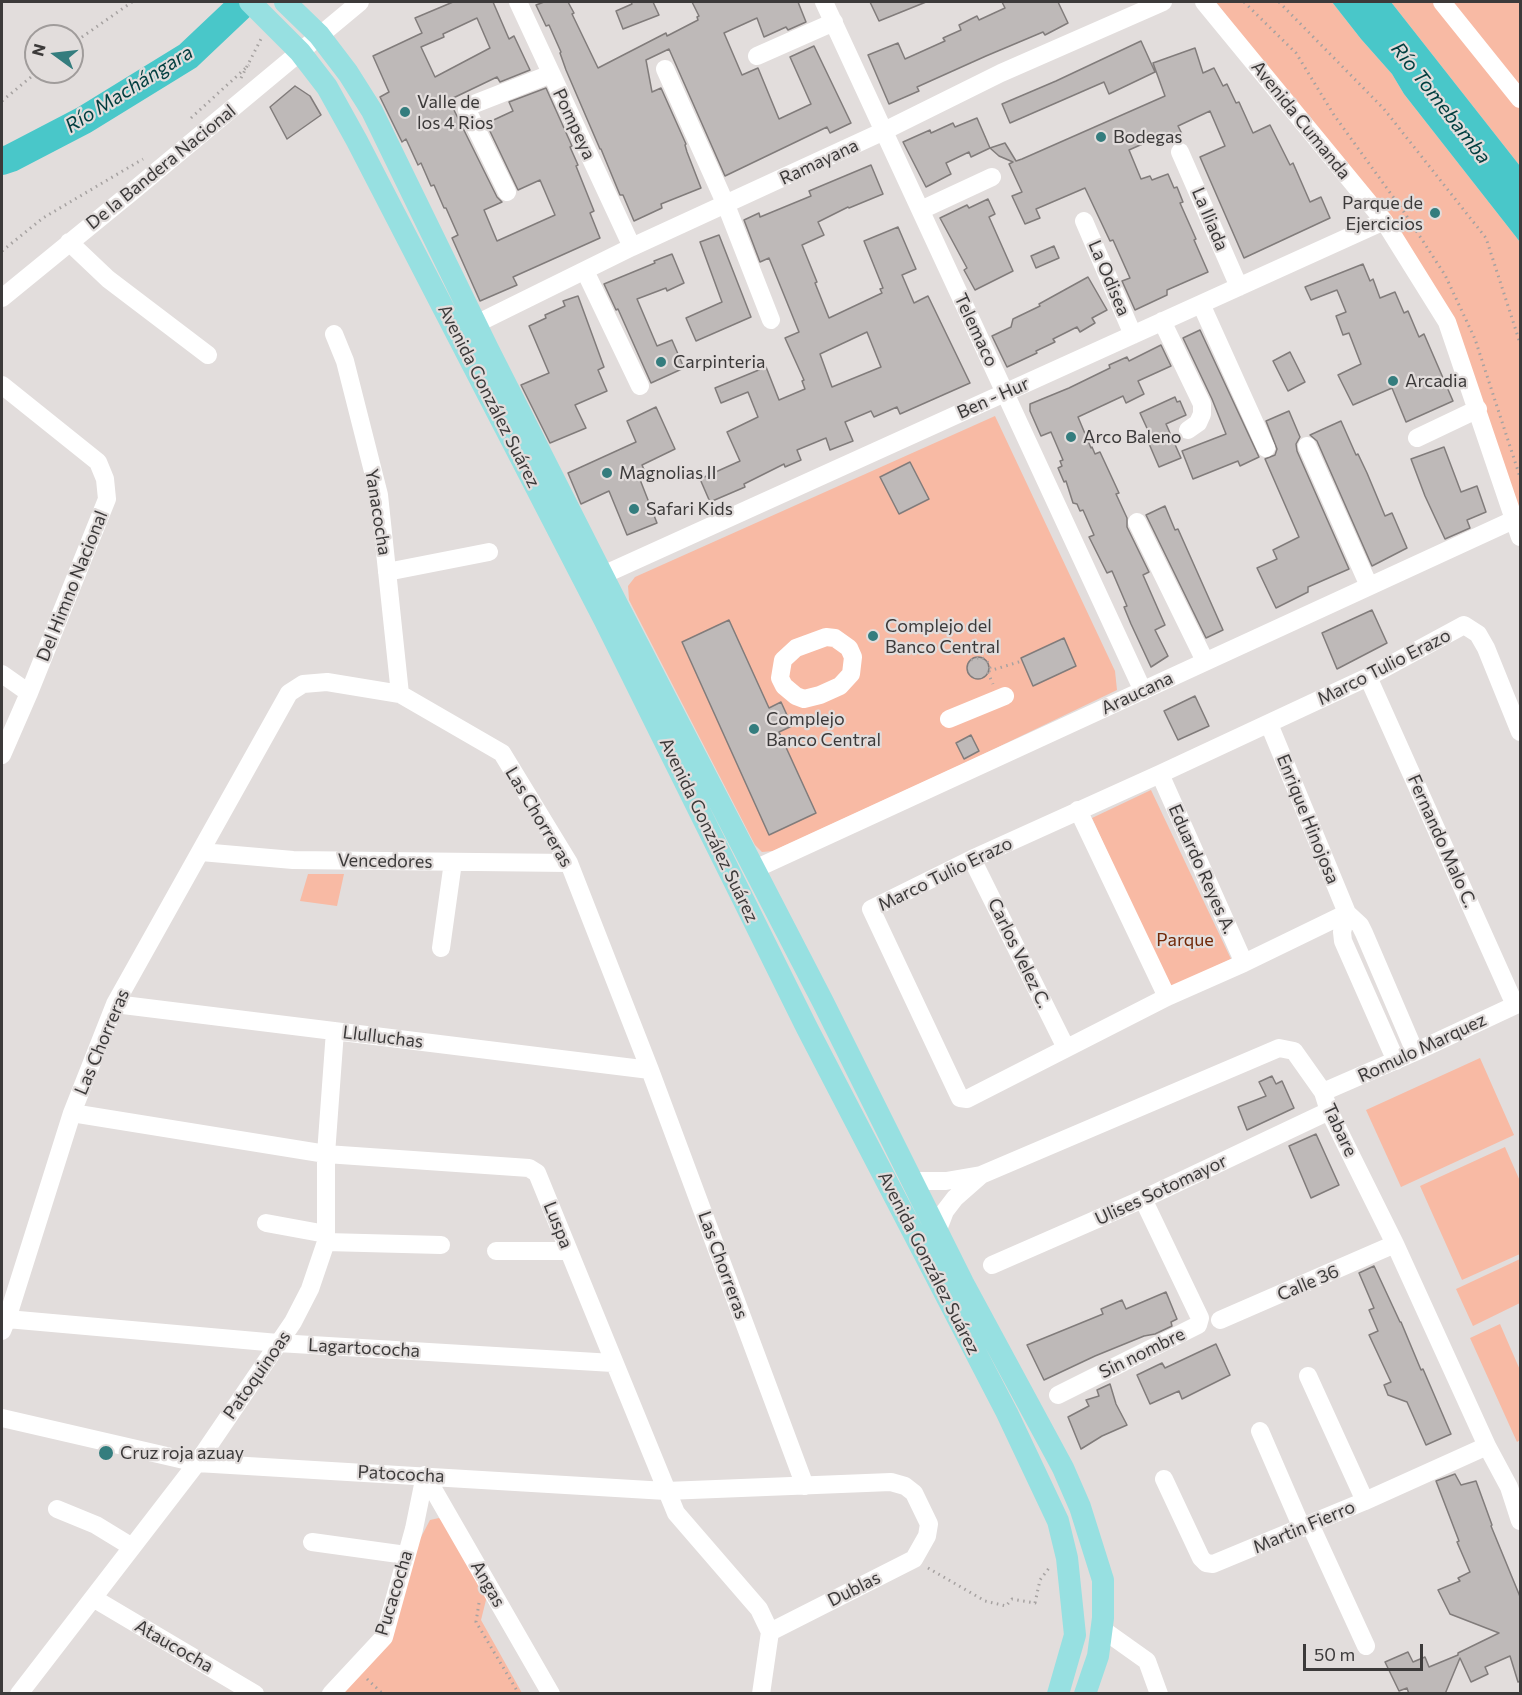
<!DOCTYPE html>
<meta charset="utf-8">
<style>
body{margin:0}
#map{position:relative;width:1522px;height:1695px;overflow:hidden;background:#e2dddc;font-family:Commissioner,sans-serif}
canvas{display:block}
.frame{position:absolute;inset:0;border:3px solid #3c3a3a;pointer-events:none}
.north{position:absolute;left:24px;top:24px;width:60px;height:60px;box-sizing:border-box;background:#e2dddc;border:2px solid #a09c9b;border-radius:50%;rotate:285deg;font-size:16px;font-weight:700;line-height:24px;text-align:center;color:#3c3a3a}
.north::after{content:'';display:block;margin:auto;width:21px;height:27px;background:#347d7e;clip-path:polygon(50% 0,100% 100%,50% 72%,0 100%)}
.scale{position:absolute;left:1303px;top:1644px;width:120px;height:27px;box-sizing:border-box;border:3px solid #3c3a3a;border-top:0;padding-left:8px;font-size:18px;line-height:21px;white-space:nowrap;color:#3c3a3a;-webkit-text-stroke:4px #e2dddc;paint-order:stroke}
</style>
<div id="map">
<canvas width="1522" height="1695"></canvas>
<div class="frame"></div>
<div class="north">N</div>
<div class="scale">50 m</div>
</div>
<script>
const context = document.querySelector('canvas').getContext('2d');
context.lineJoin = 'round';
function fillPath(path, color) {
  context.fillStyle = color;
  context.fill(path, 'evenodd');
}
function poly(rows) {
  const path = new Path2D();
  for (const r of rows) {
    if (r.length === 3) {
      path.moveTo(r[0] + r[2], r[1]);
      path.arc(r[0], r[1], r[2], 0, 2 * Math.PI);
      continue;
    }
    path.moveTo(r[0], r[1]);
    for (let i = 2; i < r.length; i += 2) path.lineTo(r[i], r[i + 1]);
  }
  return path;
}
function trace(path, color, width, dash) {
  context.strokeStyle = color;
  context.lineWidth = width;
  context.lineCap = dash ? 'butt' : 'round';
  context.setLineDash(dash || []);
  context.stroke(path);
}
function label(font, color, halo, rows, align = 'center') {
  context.font = font + ' Commissioner,sans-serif';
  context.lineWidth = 4.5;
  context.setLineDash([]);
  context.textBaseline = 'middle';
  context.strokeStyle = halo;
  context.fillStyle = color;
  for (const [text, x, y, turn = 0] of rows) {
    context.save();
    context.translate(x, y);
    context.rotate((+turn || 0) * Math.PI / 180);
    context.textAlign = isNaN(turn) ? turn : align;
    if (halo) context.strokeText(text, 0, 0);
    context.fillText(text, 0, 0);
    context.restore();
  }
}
fillPath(poly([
 [1216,2,1332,2,1361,39,1392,74,1404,94,1520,242,1520,537,1447,322,1384,221],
 [1391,2,1520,2,1520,166],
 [995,416,1115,671,1117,690,969,761,773,851,762,852,755,845,629,600,628,586,635,577],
 [1151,790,1231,959,1169,988,1092,818],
 [308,874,344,874,337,906,300,901],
 [1480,1058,1514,1135,1401,1187,1366,1110],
 [1505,1147,1520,1181,1520,1254,1462,1280,1420,1186],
 [1520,1259,1520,1303,1473,1326,1456,1289],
 [1500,1324,1520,1370,1520,1440,1517,1442,1470,1338],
 [439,1518,445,1522,487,1596,481,1620,522,1693,341,1694,390,1643,420,1539,430,1520]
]), '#f8baa4');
fillPath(poly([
 [1332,2,1391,2,1520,166,1520,242,1404,94,1392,74,1361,39]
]), '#49c7c9');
trace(poly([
 [2,161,11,158,84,120,188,56,245,2]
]), '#49c7c9', 28);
const building = poly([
 [453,2,493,2,509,39,514,36,530,70,500,82,497,77,449,100,497,197,502,202,484,210,497,241,555,215,540,180,518,190,487,125,487,123,513,111,509,102,546,88,572,146,570,147,578,165,576,166,594,211,590,213,600,238,513,277,517,285,480,301,452,238,458,235,446,208,444,208,434,185,431,186,421,163,418,165,406,139,402,142,380,97,389,92,373,56,422,33,415,18,453,2],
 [477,18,490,48,435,77,421,47,444,37,443,34,477,18],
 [544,2,568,2,574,13,572,14,598,68,666,33,667,36,698,20,697,17,699,16,692,2,798,2,806,22,788,30,786,27,764,37,757,18,724,33,742,75,758,68,779,119,811,104,790,57,814,46,851,123,830,133,827,127,725,176,669,49,646,60,652,92,661,88,686,144,685,145,687,152,701,188,661,204,662,208,634,221,623,195,620,195,601,149,600,149,566,70,560,53,561,52,549,25,546,26,536,5,544,2],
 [631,2,653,2,659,15,623,29,616,11,632,4,631,2],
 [870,2,926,2,879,21,870,2],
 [1002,2,1058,2,1068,23,1045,35,1043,32,986,56,917,87,919,91,889,104,868,55,898,43,905,59,945,41,943,38,961,30,959,25,977,16,979,20,1005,8,1002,2],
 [1141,41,1155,72,1109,94,1104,82,1010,123,1002,104,1056,81,1141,41],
 [1195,48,1203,73,1214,68,1223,86,1227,84,1236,103,1239,102,1253,133,1270,125,1290,165,1293,163,1310,202,1321,197,1330,218,1244,258,1200,157,1225,146,1210,111,1178,126,1182,134,1160,145,1156,138,1129,150,1141,179,1150,176,1152,180,1168,174,1174,188,1177,187,1183,202,1180,203,1196,239,1194,240,1208,272,1167,290,1167,295,1135,310,1122,281,1130,278,1113,240,1110,241,1085,188,1036,209,1040,218,1025,224,1012,196,1022,192,1009,164,1013,162,999,156,990,148,971,157,969,152,946,163,951,174,926,187,903,142,930,130,931,133,953,123,955,127,977,118,990,148,1005,143,1016,161,1022,159,1165,96,1153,63,1195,48],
 [295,86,310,96,321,115,287,139,270,107,295,86],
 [871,165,883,194,849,208,848,207,818,222,824,235,802,245,817,282,815,283,829,318,882,293,880,289,883,288,864,241,898,227,916,269,902,275,914,303,928,296,970,383,900,414,897,407,874,417,871,411,845,422,853,441,830,450,826,438,797,450,801,460,785,467,784,464,744,484,745,487,710,502,700,479,740,461,727,432,758,417,748,392,721,403,715,388,766,367,779,400,805,389,802,381,804,380,785,338,799,332,769,258,760,262,744,220,759,213,760,217,811,196,809,191,871,165],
 [867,332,881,367,832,387,820,354,867,332],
 [988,199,995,214,989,217,1013,271,975,290,964,270,967,268,940,218,967,205,969,208,988,199],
 [719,235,751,317,696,341,686,318,722,302,700,242,719,235],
 [1054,246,1059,258,1036,268,1031,256,1054,246],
 [672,254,684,283,667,291,666,288,637,299,657,346,672,340,684,368,651,383,618,309,616,310,604,284,655,263,654,261,672,254],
 [1363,264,1370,281,1373,279,1380,298,1395,292,1404,313,1408,311,1419,337,1424,334,1453,401,1406,422,1392,388,1353,405,1338,375,1361,364,1349,333,1343,335,1336,316,1346,312,1337,290,1311,300,1305,287,1363,264],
 [1088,277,1107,310,1092,318,1095,323,1080,332,1077,327,1053,339,1055,342,1036,351,1037,353,1007,367,992,336,1011,327,1013,319,1040,306,1039,304,1088,277],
 [578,296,604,367,598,370,607,391,575,405,586,428,550,443,521,385,549,373,529,326,546,318,545,315,565,306,563,301,578,296],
 [1200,330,1259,457,1240,466,1238,461,1193,479,1182,451,1226,434,1212,399,1183,338,1200,330],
 [1161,345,1171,366,1138,381,1144,394,1126,403,1123,396,1078,417,1091,448,1092,447,1095,454,1100,452,1119,493,1116,494,1127,518,1127,527,1149,572,1143,575,1165,625,1155,630,1168,656,1151,667,1131,624,1124,607,1127,606,1112,571,1107,573,1089,537,1094,535,1083,510,1080,511,1077,504,1073,503,1066,481,1064,482,1058,468,1062,466,1060,461,1063,460,1051,432,1041,436,1030,411,1030,404,1069,388,1110,368,1109,365,1127,357,1129,361,1161,345],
 [1290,352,1305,382,1288,391,1273,361,1290,352],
 [1175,397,1177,402,1180,401,1186,415,1166,424,1181,458,1159,467,1147,439,1151,437,1140,413,1175,397],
 [656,407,675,449,642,465,646,474,639,477,657,523,627,535,609,491,581,504,568,473,636,442,627,421,656,407],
 [1289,411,1300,437,1296,444,1297,451,1349,569,1308,587,1308,592,1276,608,1257,568,1277,559,1273,550,1299,537,1265,459,1275,455,1277,449,1266,421,1289,411],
 [1341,421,1356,455,1358,454,1367,473,1385,516,1392,513,1407,548,1372,566,1317,441,1310,435,1341,421],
 [1444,447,1461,492,1477,486,1486,512,1467,520,1470,528,1445,539,1425,496,1411,459,1444,447],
 [910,462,929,499,899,514,880,477,910,462],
 [1165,506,1175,530,1178,529,1223,630,1206,638,1146,515,1165,506],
 [1372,610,1387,643,1337,669,1322,633,1372,610],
 [729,620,769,708,781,702,792,726,779,732,816,813,769,835,682,642,729,620],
 [1064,638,1076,666,1033,686,1021,658,1064,638],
 [978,668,11],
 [1195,696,1209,726,1178,740,1164,711,1195,696],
 [971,735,979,751,964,759,956,743,971,735],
 [1272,1076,1276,1084,1282,1081,1294,1108,1247,1130,1238,1107,1266,1096,1259,1082,1272,1076],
 [1316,1134,1339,1185,1311,1198,1289,1146,1316,1134],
 [1374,1266,1400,1322,1401,1322,1421,1370,1423,1369,1451,1434,1426,1445,1407,1402,1388,1395,1384,1385,1391,1382,1369,1335,1378,1331,1369,1310,1374,1308,1359,1273,1374,1266],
 [1166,1292,1177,1319,1171,1322,1172,1326,1155,1334,1144,1336,1095,1356,1044,1380,1027,1345,1103,1314,1101,1309,1122,1300,1126,1309,1166,1292],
 [1216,1344,1230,1375,1182,1399,1179,1391,1150,1404,1137,1375,1162,1363,1165,1368,1216,1344],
 [1110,1384,1116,1404,1127,1425,1102,1436,1081,1449,1068,1417,1089,1406,1086,1400,1099,1396,1097,1390,1110,1384],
 [1455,1474,1461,1485,1476,1481,1492,1525,1491,1526,1521,1599,1521,1681,1518,1682,1510,1656,1485,1667,1488,1674,1471,1682,1460,1658,1445,1694,1409,1694,1407,1688,1399,1691,1385,1662,1408,1652,1413,1662,1425,1657,1429,1667,1458,1655,1458,1653,1499,1633,1450,1614,1438,1590,1460,1581,1458,1578,1470,1572,1457,1542,1459,1541,1436,1481,1455,1474]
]);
fillPath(building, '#beb9b8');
trace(building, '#817c7b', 1.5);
trace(poly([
 [1244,2,1296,53,1334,115,1404,212,1445,275,1475,339,1520,477],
 [1279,2,1384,109,1486,238,1520,343],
 [72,44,132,2],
 [241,78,261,39],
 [2,101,37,72],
 [191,118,249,65],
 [2,251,43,218,143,159],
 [971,660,981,657,987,661,990,668,988,673,993,684],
 [989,671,1022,661],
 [928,1568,985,1601,1006,1606,1012,1599,1035,1603,1040,1580,1049,1568],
 [479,1603,476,1622,519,1694],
 [367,1679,383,1694]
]), '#a6a2a1', 3, [1.5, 4.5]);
trace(poly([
 [518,2,632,247],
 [824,2,1143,691],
 [1204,2,1384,221,1447,322,1520,537],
 [1442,2,1520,99],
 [757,56,834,22],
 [665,69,726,205,771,320],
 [1180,152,1239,287],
 [507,192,467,110,469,106,551,74],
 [921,210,992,177],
 [1084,221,1133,335],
 [69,242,108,279,208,355],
 [585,271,640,386],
 [2,298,133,191,360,2],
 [1201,304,1266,448],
 [1162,321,1202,404,1202,414,1198,423,1188,430],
 [476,324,632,247,884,131,1001,73,1163,2],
 [334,334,345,361,379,495,400,694],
 [2,385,98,462,105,479,107,499,29,693,2,755],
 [1417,438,1478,409],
 [1307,446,1369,586],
 [1137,522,1205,661],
 [387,572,489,552],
 [603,575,1384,221],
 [826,637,835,638,849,648,853,657,851,674,840,686,820,695,804,699,796,696,784,686,780,678,783,660,796,648,826,637],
 [2,674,29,693],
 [1368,677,1515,1005],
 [949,719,1005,696],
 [1269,724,1347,913,1360,925,1364,933,1415,1052],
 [1160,774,1244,963],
 [1078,810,1167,997],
 [201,852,293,860,569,863],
 [972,859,1066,1048],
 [755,869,1520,517],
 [1347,913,1244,963,1167,997,967,1099,960,1098,871,909,972,859,1160,774,1368,677,1464,625,1478,634,1486,648,1520,732],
 [1347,913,1342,932,1343,941,1396,1061],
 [441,948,453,862],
 [115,1004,650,1070],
 [1323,1092,1415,1052,1520,1003],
 [72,1113,326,1154,529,1168,537,1173,676,1513,759,1609,770,1632,761,1694],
 [911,1181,946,1181,981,1175,1279,1048,1294,1051,1323,1092,1329,1111,1395,1244,1487,1446,1509,1487,1520,1521],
 [266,1223,326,1234],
 [937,1232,945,1211,955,1198,980,1176],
 [326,1242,441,1245],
 [496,1251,568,1251],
 [992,1265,1143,1199,1329,1111],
 [2,1315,7,1319,278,1343,613,1363],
 [1220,1320,1395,1244],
 [2,1331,7,1319,72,1113,115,1004,289,693,303,684,327,682,400,694,502,753,569,863,650,1070,805,1486],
 [1308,1376,1365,1501],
 [1058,1395,1198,1325,1200,1318,1143,1199],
 [2,1418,197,1463,666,1491,891,1482,905,1486,914,1493,929,1524,927,1536,914,1559,770,1632],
 [1260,1431,1302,1528],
 [425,1475,551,1694],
 [1164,1479,1201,1558,1206,1563,1213,1564,1365,1501,1487,1446],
 [57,1509,96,1525,132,1547],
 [1310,1524,1366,1646],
 [312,1542,406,1555],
 [93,1598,255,1694],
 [1102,1629,1147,1661,1159,1694],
 [19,1694,197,1463,293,1322,310,1289,326,1242,326,1154,335,1031],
 [331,1694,384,1637,414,1529,425,1475]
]), '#fff', 18);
trace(poly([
 [250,2,300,52,327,87,357,141,605,621,807,1028,1007,1413,1058,1521,1067,1558,1075,1635,1058,1694],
 [285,2,319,35,348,73,372,111,488,349,617,604,823,1002,963,1283,1063,1468,1080,1507,1103,1580,1103,1618,1098,1656,1085,1694]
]), '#97e0e1', 22);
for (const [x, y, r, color] of [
 [405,112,6,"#347d7e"],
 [1101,137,6,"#347d7e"],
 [1435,213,6,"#347d7e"],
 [661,362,6,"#347d7e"],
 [1393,381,6,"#347d7e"],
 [1071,437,6,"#347d7e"],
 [607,473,6,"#347d7e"],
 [634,509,6,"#347d7e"],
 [873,636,6,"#347d7e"],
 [754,729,6,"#347d7e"],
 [106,1453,8,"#347d7e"]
]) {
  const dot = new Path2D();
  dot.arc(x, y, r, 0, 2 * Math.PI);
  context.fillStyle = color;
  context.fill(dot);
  trace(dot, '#e2dddc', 2);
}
label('18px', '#3c3a3a', '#e2dddc', [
 ["Valle de",417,102],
 ["los 4 Rios",417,123],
 ["Bodegas",1113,137],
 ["Parque de",1423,203,"right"],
 ["Ejercicios",1423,224,"right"],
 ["Carpinteria",673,362],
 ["Arcadia",1405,381],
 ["Arco Baleno",1083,437],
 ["Magnolias II",619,473],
 ["Safari Kids",646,509],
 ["Complejo del",885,626],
 ["Banco Central",885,647],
 ["Complejo",766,719],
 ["Banco Central",766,740],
 ["Cruz roja azuay",120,1453]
], 'left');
label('18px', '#3c3a3a', '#e2dddc', [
 ["Avenida Cumanda",1301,120,51],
 ["Pompeya",574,124,65],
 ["Ramayana",819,162,-25],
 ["De la Bandera Nacional",161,167,-39],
 ["La Iliada",1210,219,67],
 ["La Odisea",1109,278,67],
 ["Telemaco",976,330,65],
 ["Avenida González Suárez",489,396,63],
 ["Ben - Hur",993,398,-24],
 ["Yanacocha",378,512,81],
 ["Del Himno Nacional",72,586,-68],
 ["Marco Tulio Erazo",1384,667,-27],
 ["Araucana",1137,693,-25],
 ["Las Chorreras",539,817,59],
 ["Enrique Hinojosa",1308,819,68],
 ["Avenida González Suárez",709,830,64],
 ["Fernando Malo C.",1442,841,66],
 ["Vencedores",385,861,1],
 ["Eduardo Reyes A.",1202,869,66],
 ["Marco Tulio Erazo",945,874,-26],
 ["Carlos Velez C.",1019,953,64],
 ["Llulluchas",383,1037,7],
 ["Las Chorreras",102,1042,-67],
 ["Romulo Marquez",1422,1048,-25],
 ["Tabare",1340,1130,65],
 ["Ulises Sotomayor",1161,1190,-25],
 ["Luspa",558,1225,68],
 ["Avenida González Suárez",929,1263,63],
 ["Las Chorreras",723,1265,70],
 ["Calle 36",1308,1283,-23],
 ["Lagartococha",364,1348,3],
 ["Sin nombre",1142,1353,-26],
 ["Patoquinoas",257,1375,-55],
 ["Patococha",401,1474,3],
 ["Martin Fierro",1304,1527,-23],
 ["Angas",488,1584,60],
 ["Dublas",854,1589,-27],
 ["Pucacocha",394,1593,-73],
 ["Ataucocha",174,1646,30]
]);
label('18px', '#712807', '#e2dddc', [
 ["Parque",1185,940]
]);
label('italic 20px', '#013e3f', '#e2dddc', [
 ["Río Machángara",129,89,-32],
 ["Río Tomebamba",1441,103,52]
]);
</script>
